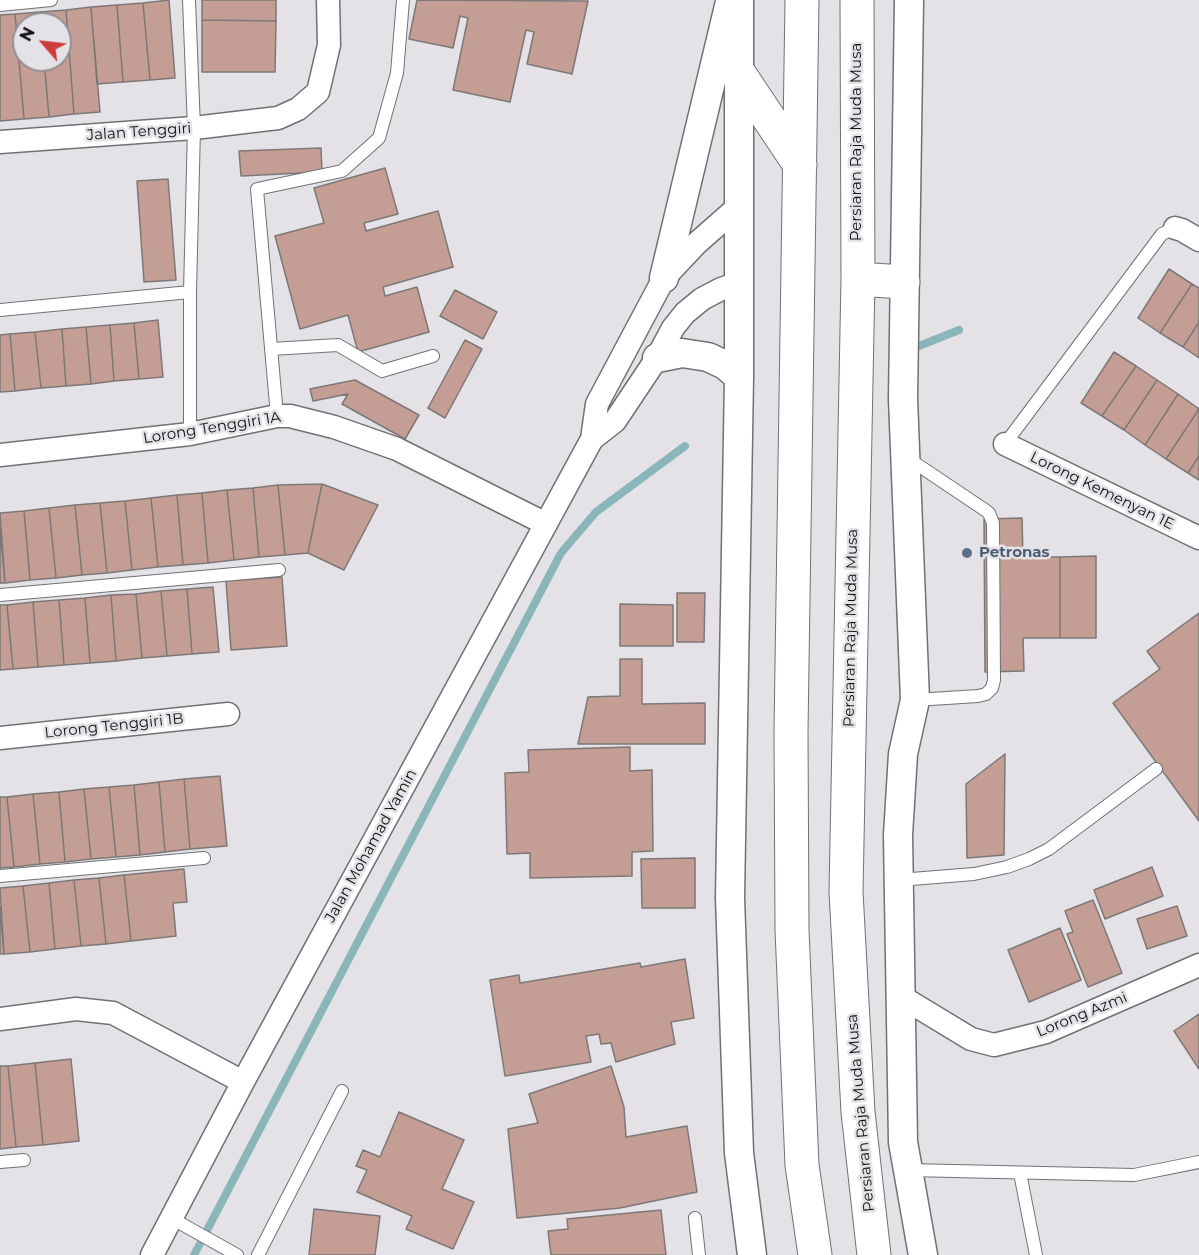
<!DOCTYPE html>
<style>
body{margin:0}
#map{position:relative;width:1199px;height:1255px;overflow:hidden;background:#e4e2e7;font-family:Montserrat,sans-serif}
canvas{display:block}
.north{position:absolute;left:12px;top:12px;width:60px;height:60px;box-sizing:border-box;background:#e4e2e7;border:2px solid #908f93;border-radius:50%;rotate:298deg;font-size:16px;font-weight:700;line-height:24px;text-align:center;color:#131315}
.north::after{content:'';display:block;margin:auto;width:21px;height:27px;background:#cb3d3b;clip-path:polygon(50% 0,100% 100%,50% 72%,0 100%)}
</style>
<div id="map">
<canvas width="1199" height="1255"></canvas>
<div class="north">N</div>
</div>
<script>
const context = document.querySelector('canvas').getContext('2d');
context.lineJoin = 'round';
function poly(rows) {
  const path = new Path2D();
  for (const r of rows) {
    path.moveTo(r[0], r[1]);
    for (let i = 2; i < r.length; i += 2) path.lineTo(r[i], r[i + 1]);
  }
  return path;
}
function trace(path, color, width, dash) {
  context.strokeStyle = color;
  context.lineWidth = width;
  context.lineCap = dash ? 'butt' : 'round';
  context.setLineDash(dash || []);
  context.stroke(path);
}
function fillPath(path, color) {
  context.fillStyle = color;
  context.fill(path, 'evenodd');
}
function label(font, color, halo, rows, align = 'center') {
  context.font = font + ' Montserrat,sans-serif';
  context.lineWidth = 5;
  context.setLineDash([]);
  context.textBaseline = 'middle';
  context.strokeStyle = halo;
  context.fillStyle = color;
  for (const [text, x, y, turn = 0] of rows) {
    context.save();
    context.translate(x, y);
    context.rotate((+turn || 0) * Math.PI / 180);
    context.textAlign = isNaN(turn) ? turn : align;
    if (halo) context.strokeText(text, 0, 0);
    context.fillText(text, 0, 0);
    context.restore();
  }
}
trace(poly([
 [914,348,959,330],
 [194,1255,561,553,596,512,685,446]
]), '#8ab6bb', 8);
const building = poly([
 [169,0,175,78,150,80,143,3,169,0],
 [202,0,276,0,276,21,202,20,202,0],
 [417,0,588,1,572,74,527,64,534,32,526,30,510,102,453,90,468,18,460,16,453,48,409,39,417,0],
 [143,3,150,80,123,82,117,5,143,3],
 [117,5,123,82,97,84,91,7,117,5],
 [91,7,100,112,74,114,66,10,91,7],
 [66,10,74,114,49,117,44,60,60,60,60,24,41,24,40,12,66,10],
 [40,12,41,24,24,24,24,60,44,60,49,117,24,119,15,14,40,12],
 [15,14,24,119,0,121,0,15,15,14],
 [202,20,276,21,275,72,202,72,202,20],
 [321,148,322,172,241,176,239,151,321,148],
 [385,168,398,214,364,223,366,231,438,211,453,267,383,287,385,296,417,287,429,332,358,352,348,315,300,329,275,236,324,223,314,188,385,168],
 [168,179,176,280,144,282,137,181,168,179],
 [1169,269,1192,284,1160,333,1138,318,1169,269],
 [1192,284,1199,288,1199,322,1183,347,1160,333,1192,284],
 [455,290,497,312,483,339,440,316,455,290],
 [158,320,163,377,139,379,134,323,158,320],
 [1199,322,1199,358,1183,347,1199,322],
 [134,323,139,379,114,381,110,325,134,323],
 [110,325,114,381,91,384,86,327,110,325],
 [86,327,91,384,66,386,62,329,86,327],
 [62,329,66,386,41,388,35,332,62,329],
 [35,332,41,388,15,391,10,334,35,332],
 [10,334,15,391,0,392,0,335,10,334],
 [465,340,482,349,445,418,428,408,465,340],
 [1114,352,1136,366,1102,416,1081,403,1114,352],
 [1136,366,1157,380,1124,430,1102,416,1136,366],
 [355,380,419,415,405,439,342,404,348,394,313,401,310,389,355,380],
 [1157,380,1178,394,1145,445,1124,430,1157,380],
 [1178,394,1199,409,1166,459,1145,445,1178,394],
 [1199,409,1199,456,1188,473,1166,459,1199,409],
 [1199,456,1199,480,1188,473,1199,456],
 [322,484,378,505,344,570,308,553,322,484],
 [322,484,308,553,285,555,278,485,322,484],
 [278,485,285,555,259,557,253,488,278,485],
 [253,488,259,557,234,560,227,490,253,488],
 [227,490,234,560,208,563,202,493,227,490],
 [202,493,208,563,183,565,177,495,202,493],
 [177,495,183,565,158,567,151,498,177,495],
 [151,498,158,567,132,570,125,501,151,498],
 [125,501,132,570,107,573,100,503,125,501],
 [100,503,107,573,82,575,75,505,100,503],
 [75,505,82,575,56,578,49,508,75,505],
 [49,508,56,578,30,580,24,511,49,508],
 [24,511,30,580,5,583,0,513,24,511],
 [1022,518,1023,557,1060,557,1060,638,1023,638,1024,671,985,672,984,519,1022,518],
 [0,528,5,583,0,583,0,528],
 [1096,556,1096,638,1060,638,1060,557,1096,556],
 [282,577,287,646,231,650,226,581,282,577],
 [213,587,219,652,192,654,187,589,213,587],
 [187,589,192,654,167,656,161,591,187,589],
 [161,591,167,656,142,658,136,594,161,591],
 [677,593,705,593,704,642,677,642,677,593],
 [136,594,142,658,116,661,111,595,136,594],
 [111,595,116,661,90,663,85,598,111,595],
 [85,598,90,663,64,665,59,600,85,598],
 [59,600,64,665,38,667,33,602,59,600],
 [33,602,38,667,13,669,7,605,33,602],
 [620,604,673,605,673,646,620,646,620,604],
 [0,605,7,605,13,669,0,670,0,605],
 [1199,613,1199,821,1113,703,1160,669,1147,651,1199,613],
 [620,659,642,659,642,704,705,703,705,744,578,744,588,697,620,696,620,659],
 [630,747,630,771,652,770,653,851,632,852,632,876,530,878,530,853,507,854,505,773,529,772,528,750,630,747],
 [1005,754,1004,855,967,858,966,784,1005,754],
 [220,776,227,846,190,849,184,779,220,776],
 [184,779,190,849,165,852,159,782,184,779],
 [159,782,165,852,140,855,134,785,159,782],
 [134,785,140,855,116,857,109,787,134,785],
 [109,787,116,857,91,859,84,789,109,787],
 [84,789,91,859,65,862,59,792,84,789],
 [59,792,65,862,40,864,33,794,59,792],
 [33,794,40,864,14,867,7,797,33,794],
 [0,797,7,797,14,867,0,868,0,797],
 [695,858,695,908,642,908,641,859,695,858],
 [1152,867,1163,896,1105,919,1094,890,1152,867],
 [184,869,187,902,173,903,176,936,131,941,124,875,184,869],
 [124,875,131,941,106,944,99,878,124,875],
 [99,878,106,944,81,946,74,880,99,878],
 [74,880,81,946,55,949,49,883,74,880],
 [49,883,55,949,30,952,23,886,49,883],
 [23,886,30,952,4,954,0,888,23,886],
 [1093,900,1122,973,1088,987,1067,934,1073,932,1065,911,1093,900],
 [1177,906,1187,936,1147,949,1137,919,1177,906],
 [0,907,4,954,0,954,0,907],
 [1060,928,1081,980,1029,1002,1008,950,1060,928],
 [685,959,694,1018,671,1022,675,1044,616,1062,611,1043,601,1044,599,1034,586,1036,591,1062,505,1076,490,980,519,975,520,983,640,963,641,967,685,959],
 [1199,1014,1199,1069,1174,1031,1199,1014],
 [71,1059,79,1141,43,1145,35,1063,71,1059],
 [35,1063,43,1145,16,1147,8,1066,35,1063],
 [0,1066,8,1066,16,1147,0,1149,0,1066],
 [611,1066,624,1107,626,1137,687,1126,697,1192,620,1208,517,1218,508,1129,538,1123,529,1094,611,1066],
 [399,1112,464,1140,442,1189,474,1202,453,1249,406,1229,412,1216,357,1192,367,1170,356,1166,363,1150,380,1157,399,1112],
 [314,1209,380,1216,375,1255,309,1255,314,1209],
 [661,1210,666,1255,551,1255,548,1231,568,1229,567,1219,661,1210]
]);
fillPath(building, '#c49e95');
trace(building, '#7d7877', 1.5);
const service = poly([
 [189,0,194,128,190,292,190,434],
 [0,5,51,0],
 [0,310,190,292],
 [271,349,338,345,382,371,433,356],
 [277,416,257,189,342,171,379,138,397,73,403,0],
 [1005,444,1162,234,1175,228],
 [906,457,985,510,989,513,993,523,994,680,992,688,986,694,978,696,915,700],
 [0,595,279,570],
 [0,876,204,858],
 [899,880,974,874,1007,867,1029,859,1049,849,1156,769],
 [0,1162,24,1160],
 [908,1170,1134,1175,1199,1162],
 [1020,1173,1036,1255],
 [171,1218,237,1255],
 [695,1218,699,1255],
 [258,1255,342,1091]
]);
const minor = poly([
 [0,142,194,128,278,118,298,109,318,92,329,45,328,0],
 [1175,228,1182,230,1199,240],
 [592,439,615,421,657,358,673,328,685,313,702,299,721,289,739,283],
 [1005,444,1199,538],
 [0,455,190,434,277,416,290,416,334,427,397,449,546,524],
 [0,738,228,714],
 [900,996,971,1039,994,1045,1046,1032,1199,965],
 [0,1019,76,1009,113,1013,243,1082],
 [152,1255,243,1082,592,439,597,404,664,278,697,243,739,206]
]);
const tertiary = poly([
 [739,0,739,377,730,898,739,1153,752,1255],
 [909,0,903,399,915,700,903,754,898,835,903,1142,923,1255],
 [664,278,729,6],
 [657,358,682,353,708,357,725,365,739,377]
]);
const secondary = poly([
 [802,0,791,731,792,930,802,1165,815,1255],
 [857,0,858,279,846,892,858,1112,874,1255],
 [740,75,800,165],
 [858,279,903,282]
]);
trace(service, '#717074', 14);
trace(minor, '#717074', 25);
trace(tertiary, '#717074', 31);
trace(secondary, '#717074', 35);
trace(service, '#fff', 12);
trace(minor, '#fff', 22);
trace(tertiary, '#fff', 28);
trace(secondary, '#fff', 33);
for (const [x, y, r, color] of [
 [967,553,6,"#5c6f8a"]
]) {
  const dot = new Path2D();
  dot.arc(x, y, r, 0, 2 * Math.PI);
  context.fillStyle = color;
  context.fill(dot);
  trace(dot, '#e4e2e7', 2);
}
label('15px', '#131315', '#e4e2e7', [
 ["Jalan Tenggiri",139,132,-4],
 ["Persiaran Raja Muda Musa",857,142,-90],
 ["Lorong Tenggiri 1A",212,428,-9],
 ["Lorong Kemenyan 1E",1102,491,26],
 ["Persiaran Raja Muda Musa",851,628,-89],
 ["Lorong Tenggiri 1B",114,726,-6],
 ["Jalan Mohamad Yamin",371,846,-61],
 ["Lorong Azmi",1082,1015,-22],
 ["Persiaran Raja Muda Musa",861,1113,-95]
]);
label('bold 15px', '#4e5e75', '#e4e2e7', [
 ["Petronas",979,553]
], 'left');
</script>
